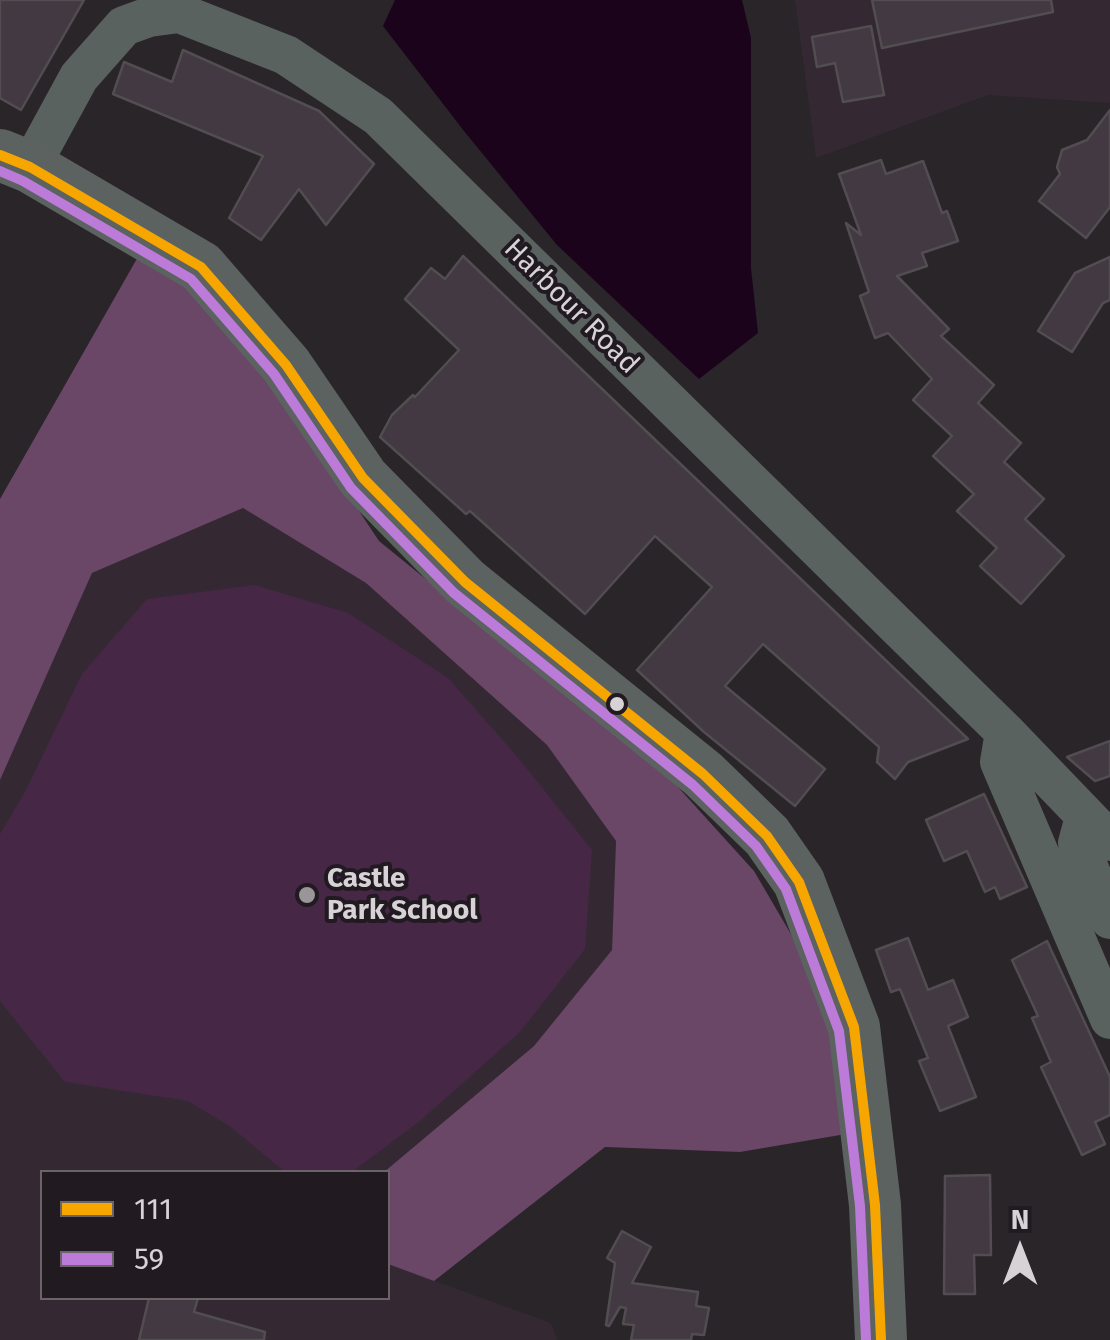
<!DOCTYPE html>
<style>
body{margin:0}
#map{position:relative;width:1110px;height:1340px;overflow:hidden;background:#292529;font-family:"Fira Sans",sans-serif}
canvas{display:block}
.legend{position:absolute;left:40px;top:1170px;width:350px;height:130px;box-sizing:border-box;background:#211a21;border:2px solid #6a6469;margin:0;padding:12px 18px;list-style:none;font-size:30px;color:#d7d2d6}
.legend li{display:flex;align-items:center;gap:20px;height:50px}
.legend b{width:50px;border:2px solid #6a6469}
.north{position:absolute;left:970px;top:1200px;width:100px;height:100px;-webkit-text-stroke:8px #211a21;paint-order:stroke;rotate:0deg;font-size:28px;font-weight:700;line-height:40px;text-align:center;color:#d7d2d6}
.north::after{content:'';display:block;margin:auto;width:35px;height:45px;background:#d7d2d6;clip-path:polygon(50% 0,100% 100%,50% 72%,0 100%)}
</style>
<div id="map">
<canvas width="1110" height="1340"></canvas>
<ul class="legend">
<li><b style="height:12px;background:#f7a600"></b>111</li>
<li><b style="height:12px;background:#bd7bd9"></b>59</li>
</ul>
<div class="north">N</div>
</div>
<script>
const context = document.querySelector('canvas').getContext('2d');
context.lineJoin = 'round';
function fillPath(path, color) {
  context.fillStyle = color;
  context.fill(path, 'evenodd');
}
function poly(rows) {
  const path = new Path2D();
  for (const r of rows) {
    path.moveTo(r[0], r[1]);
    for (let i = 2; i < r.length; i += 2) path.lineTo(r[i], r[i + 1]);
  }
  return path;
}
function trace(path, color, width, dash) {
  context.strokeStyle = color;
  context.lineWidth = width;
  context.lineCap = dash ? 'butt' : 'round';
  context.setLineDash(dash || []);
  context.stroke(path);
}
function label(font, color, halo, rows, align = 'center') {
  context.font = font + ' "Fira Sans",sans-serif';
  context.lineWidth = 8;
  context.setLineDash([]);
  context.textBaseline = 'middle';
  context.strokeStyle = halo;
  context.fillStyle = color;
  for (const [text, x, y, turn = 0] of rows) {
    context.save();
    context.translate(x, y);
    context.rotate((+turn || 0) * Math.PI / 180);
    context.textAlign = isNaN(turn) ? turn : align;
    if (halo) context.strokeText(text, 0, 0);
    context.fillText(text, 0, 0);
    context.restore();
  }
}
fillPath(poly([
 [795,0,1110,0,1110,103,988,95,816,158],
 [243,508,366,583,547,745,616,841,612,950,534,1046,384,1172,42,1172,42,1298,388,1298,388,1264,551,1323,557,1340,0,1340,0,780,92,573]
]), '#342933');
fillPath(poly([
 [255,585,348,613,448,678,520,760,592,850,585,949,520,1032,420,1121,352,1172,285,1172,231,1127,188,1101,65,1082,0,1001,0,834,25,792,82,674,147,599]
]), '#462746');
fillPath(poly([
 [147,241,293,412,379,541,668,776,754,871,819,982,852,1133,740,1152,605,1147,434,1281,388,1264,388,1172,384,1172,534,1046,612,950,616,841,547,745,366,583,243,508,92,573,0,780,0,499]
]), '#6a4667');
fillPath(poly([
 [395,0,742,0,751,38,751,268,758,333,699,379,557,245,464,131,383,26]
]), '#1c031c');
const building = poly([
 [0,0,84,0,21,110,0,98,0,0],
 [872,0,1051,0,1053,12,882,48,872,0],
 [871,26,884,95,843,102,835,63,817,67,812,37,871,26],
 [183,50,319,111,374,164,326,225,299,189,261,240,229,218,263,156,113,94,124,62,172,82,183,50],
 [1110,110,1110,207,1086,238,1039,201,1060,174,1057,167,1062,150,1087,140,1110,110],
 [881,160,886,174,923,161,942,213,947,211,958,241,922,253,927,266,897,276,949,329,941,336,994,385,978,403,1021,443,1004,462,1044,499,1025,519,1064,556,1021,604,980,566,997,548,957,511,974,494,933,456,952,436,913,400,932,379,888,333,875,338,860,296,869,292,846,223,861,235,839,174,881,160],
 [463,256,760,540,968,739,908,762,895,779,877,762,879,747,763,644,725,686,825,769,795,806,704,732,637,670,712,587,655,536,585,614,470,511,466,514,380,437,392,415,413,395,415,397,459,350,405,299,431,268,445,279,463,256],
 [1110,257,1110,300,1103,303,1072,352,1038,331,1075,273,1110,257],
 [1110,741,1110,776,1095,781,1067,757,1110,741],
 [984,794,1027,887,1000,899,995,887,985,892,967,851,944,861,926,820,984,794],
 [908,938,928,990,953,980,968,1017,948,1026,976,1097,940,1111,919,1061,928,1058,900,989,891,992,876,950,908,938],
 [1047,941,1110,1077,1110,1115,1095,1122,1105,1144,1082,1155,1041,1067,1051,1062,1032,1018,1038,1016,1012,960,1047,941],
 [990,1175,991,1255,974,1255,975,1294,944,1294,945,1176,990,1175],
 [622,1231,651,1247,632,1283,698,1292,696,1306,709,1308,704,1335,692,1334,691,1340,631,1340,634,1325,623,1324,626,1308,620,1307,609,1326,606,1325,615,1263,607,1258,622,1231],
 [149,1298,198,1298,194,1312,265,1332,264,1340,139,1340,149,1298]
]);
fillPath(building, '#423942');
trace(building, '#514d50', 2.5);
trace(poly([
 [30,167,79,77,124,26,149,17,179,13,286,55,378,116,1005,732,1110,841],
 [1005,732,1000,762,1110,1019],
 [1085,817,1078,843,1110,919]
]), '#5a625f', 40);
trace(poly([
 [0,155,30,167,201,267,286,365,363,478,465,582,703,774,767,836,799,882,854,1027,875,1205,881,1340]
]), '#5b6260', 52);
trace(poly([
 [0,155,30,167,201,267,286,365,363,478,465,582,703,774,767,836,799,882,854,1027,875,1205,881,1340]
]), '#f7a600', 10);
trace(poly([
 [0,171,23,181,191,279,274,374,351,488,454,593,693,785,756,846,786,889,839,1031,860,1206,866,1340]
]), '#bd7bd9', 10);
for (const [x, y, r, color] of [
 [617,704,9,"#d7d2d6"],
 [307,895,10,"#9a9599"]
]) {
  const dot = new Path2D();
  dot.arc(x, y, r, 0, 2 * Math.PI);
  context.fillStyle = color;
  context.fill(dot);
  trace(dot, '#211a21', 4);
}
label('28px', '#d7d2d6', '#211a21', [
 ["Harbour Road",571,307,45]
]);
label('bold 28px', '#d7d2d6', '#211a21', [
 ["Castle",327,879],
 ["Park School",327,911]
], 'left');
</script>
